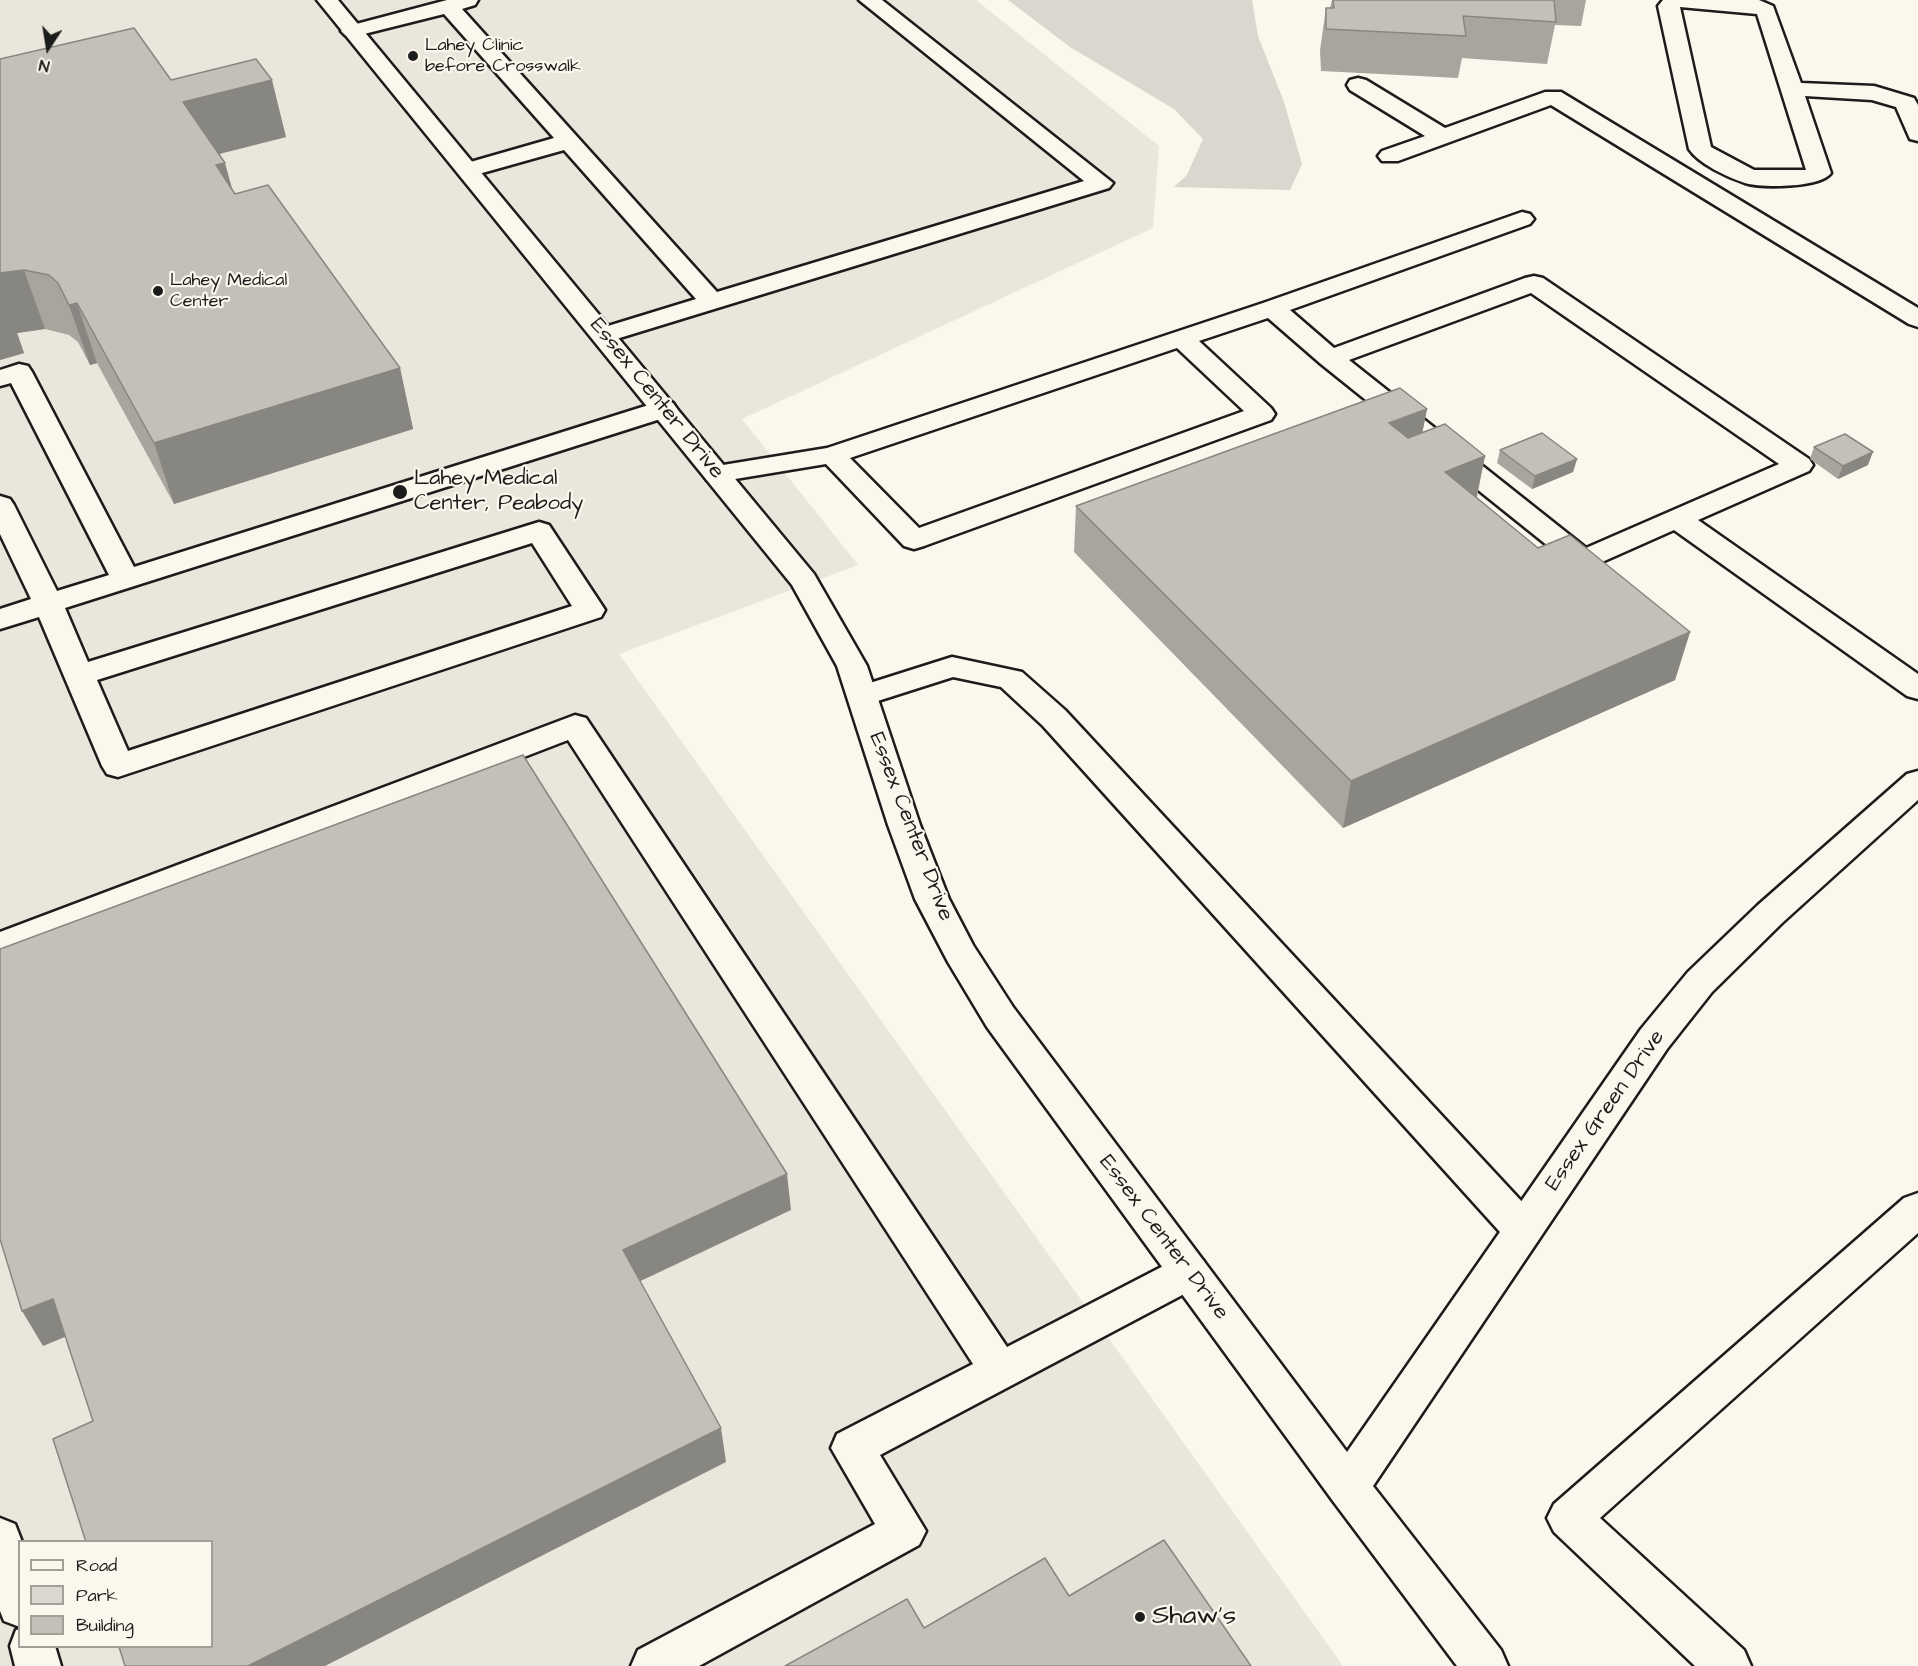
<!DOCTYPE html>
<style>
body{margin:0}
#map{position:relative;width:1918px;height:1666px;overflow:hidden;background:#fbf7ec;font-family:"Architects Daughter",sans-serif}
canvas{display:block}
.legend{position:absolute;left:18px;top:1540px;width:195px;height:108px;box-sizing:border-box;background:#fbf7ec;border:2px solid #a29f99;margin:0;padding:8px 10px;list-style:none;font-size:18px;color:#1c1c1c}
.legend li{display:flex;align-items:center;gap:12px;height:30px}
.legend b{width:30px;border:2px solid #a29f99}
.north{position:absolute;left:18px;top:18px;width:60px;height:60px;-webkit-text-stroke:4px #fbf7ec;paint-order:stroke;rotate:192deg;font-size:16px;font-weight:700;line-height:24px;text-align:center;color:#1c1c1c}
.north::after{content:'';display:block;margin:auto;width:21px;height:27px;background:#1c1c1c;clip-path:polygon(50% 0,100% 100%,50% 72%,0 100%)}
</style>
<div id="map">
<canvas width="1918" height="1666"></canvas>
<ul class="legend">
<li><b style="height:8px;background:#fbf7ec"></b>Road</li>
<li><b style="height:16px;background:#dad7ce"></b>Park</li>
<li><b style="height:16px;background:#c3c0b8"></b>Building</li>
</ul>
<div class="north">N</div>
</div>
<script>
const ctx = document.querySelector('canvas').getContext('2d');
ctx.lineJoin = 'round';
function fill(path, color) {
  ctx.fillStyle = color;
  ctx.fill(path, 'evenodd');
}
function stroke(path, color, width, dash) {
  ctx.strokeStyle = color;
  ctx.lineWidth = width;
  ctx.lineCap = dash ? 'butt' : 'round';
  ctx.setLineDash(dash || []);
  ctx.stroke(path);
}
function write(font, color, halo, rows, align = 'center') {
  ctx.font = font + ' "Architects Daughter",sans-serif';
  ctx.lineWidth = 4.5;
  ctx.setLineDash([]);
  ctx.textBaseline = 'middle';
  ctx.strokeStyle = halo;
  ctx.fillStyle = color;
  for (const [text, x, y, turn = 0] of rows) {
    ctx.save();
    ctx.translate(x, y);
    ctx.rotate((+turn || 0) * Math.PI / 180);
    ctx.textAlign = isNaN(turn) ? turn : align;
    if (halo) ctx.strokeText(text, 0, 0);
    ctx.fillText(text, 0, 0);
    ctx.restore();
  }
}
fill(new Path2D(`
 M0,0H976L1159,146L1153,228L742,419L858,565L619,654L1343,1666H0ZM20,1542H212V1646H20Z`), '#eae6dc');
fill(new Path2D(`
 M1008,0H1252L1258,36L1284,102L1302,164L1290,190L1174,187L1187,175L1203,139L1174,109L1070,47Z`), '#dad7ce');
const service = new Path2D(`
 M447,0H478L475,5L462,9L717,292L1084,181L859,0H882L1113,183L1109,188L613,340L604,343L595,340L591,335L595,330L696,299L564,150L468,177L460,175L456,170L460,165L554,138L444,14L352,37L345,35L341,31L345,27Z
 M1663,0H1759L1773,6L1801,83L1874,86L1914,98L1918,105V141L1910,139L1896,107L1872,100L1805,96L1831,173C1820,188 1762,188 1745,183C1727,177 1699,164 1689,149L1658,6ZM1680,7L1757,14L1806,170H1754L1711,147Z
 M1358,78L1366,80L1445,128L1545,92H1561L1918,308V327L1909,324L1551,105L1398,161H1382L1378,156L1382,151L1425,136L1350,90L1347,85L1350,80Z
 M1522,212L1530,214L1534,219L1530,224L1290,310L1334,348L1525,278L1534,276L1543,278L1809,459L1813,465L1809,471L1698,520L1918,674V699L1907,696L1674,530L1593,566L1583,569L1573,566L1321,364L1268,318L1199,341L1271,408L1275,414L1271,420L924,546L914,549L904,546L826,464L717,482L707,480L703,474L707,468L717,466L827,448L1263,303ZM1531,293L1779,464L1586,548L1349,360ZM1177,348L1244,411L919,528L850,458Z
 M19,364L28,366L32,372L134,567L655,403L664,401L673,403L677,409L673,415L65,608L88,662L539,522L549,525L605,610L601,617L118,777L107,774L102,766L39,617L0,629V609L31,599L0,534V496L10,499L14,505L57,591L109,575L11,383L0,386V370ZM532,543L572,606L128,751L97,680Z
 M952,657L1022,672L1065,710L1537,1218L1542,1230L1537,1242L1523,1246L1509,1242L1043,726L1001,687L953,677L862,706L851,703L847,696L851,689Z
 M575,715L586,718L1007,1347L1175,1260L1189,1255L1203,1260L1209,1272L1203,1284L880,1455L926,1531L919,1545L699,1666H631L638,1650L875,1524L831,1448L837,1434L973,1364L568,740L0,959V932Z
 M1918,1193V1233L1600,1518L1744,1650L1751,1666H1695L1554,1532L1547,1518L1554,1504L1904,1198Z`);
const minor = new Path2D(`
 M317,0H338L814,574L867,666L920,825L949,899L973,945L1013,1007L1347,1452L1641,1029L1688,972L1758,905L1907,774L1918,771V800L1782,923L1712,992L1667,1049L1373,1486L1501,1650L1508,1666H1457L1333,1501L987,1027L948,962L915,899L888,825L837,666L792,585Z
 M0,1518L15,1524L22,1542H20V1627L4,1621L0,1611Z
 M20,1629V1646H55L61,1666H15L10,1646L16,1630Z`);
stroke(service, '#1c1c1c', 5);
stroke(minor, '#1c1c1c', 5);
fill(service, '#fbf7ec');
fill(minor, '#fbf7ec');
fill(new Path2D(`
 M1332,0H1586L1581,26L1555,25L1547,64L1462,58L1458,78L1321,71L1320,50L1326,8H1330Z
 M0,59L171,80L286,137L219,154L232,189L235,194L400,368L413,429L174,504L97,363L90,365L78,342L69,335L45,329L17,333L24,353L0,360Z
 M1427,409L1422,433L1485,456L1477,497L1538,548L1690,632L1675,680L1343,828L1074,552L1076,506Z
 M1814,447L1868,465L1838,479L1810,459Z
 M1500,450L1577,459L1573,472L1532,489L1497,463Z`), '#a8a59e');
fill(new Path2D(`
 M272,80L286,137L199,159L183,102Z
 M225,163L241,221L216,165Z
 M24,270L45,329L17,333L24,353L0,360V273Z
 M77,303L97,363L90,365L69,305Z
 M400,368L413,429L174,504L154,443Z
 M1427,409L1418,455L1389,423Z
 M1873,452L1868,465L1838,479L1843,466Z
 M1485,456L1475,503L1445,472Z
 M1577,459L1573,472L1532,489L1535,476Z
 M1690,632L1675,680L1343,828L1351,781Z
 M787,1174L791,1210L630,1286L623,1250Z
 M53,1299L72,1334L43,1346L22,1311Z
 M721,1428L726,1462L325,1666H248Z`), '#888681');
const building = new Path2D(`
 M1333,0H1554L1556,22L1463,16L1466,36L1326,29V8H1334Z
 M134,28L171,80L256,59L272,80L183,102L225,163L216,165L235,194L268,185L400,368L154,443L77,303L69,305L58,283L49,275L24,270L0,273V59Z
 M1400,388L1427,409L1389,423L1408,438L1445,424L1485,456L1445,472L1538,548L1570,535L1690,632L1351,781L1076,506Z
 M1542,433L1577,459L1535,476L1500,450Z
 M1845,434L1873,452L1843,466L1814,447Z
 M523,755L787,1174L623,1250L721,1428L248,1666H125L119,1647H212V1542H86L53,1439L93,1421L53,1299L22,1311L0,1239V949Z
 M1164,1540L1251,1666H785L907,1599L924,1628L1045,1558L1069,1596Z`);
fill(building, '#c3c0b8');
stroke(building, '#888681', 1.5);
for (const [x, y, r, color] of [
 [413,56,6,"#1c1c1c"],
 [158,291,6,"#1c1c1c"],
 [400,492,8,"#1c1c1c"],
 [1140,1617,6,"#1c1c1c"]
]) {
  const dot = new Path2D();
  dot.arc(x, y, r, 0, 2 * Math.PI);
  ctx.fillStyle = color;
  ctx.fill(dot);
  stroke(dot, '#fbf7ec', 2);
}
write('18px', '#1c1c1c', '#fbf7ec', [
 ["Lahey Clinic",425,46],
 ["before Crosswalk",425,67],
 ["Lahey Medical",170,281],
 ["Center",170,302]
], 'left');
write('22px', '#1c1c1c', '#fbf7ec', [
 ["Essex Center Drive",656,399,51],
 ["Essex Center Drive",910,827,69],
 ["Essex Green Drive",1606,1111,-55],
 ["Essex Center Drive",1163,1238,53]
]);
write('22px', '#1c1c1c', '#fbf7ec', [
 ["Lahey Medical",414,479],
 ["Center, Peabody",414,504]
], 'left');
write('27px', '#1c1c1c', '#fbf7ec', [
 ["Shaw's",1152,1617]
], 'left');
</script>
